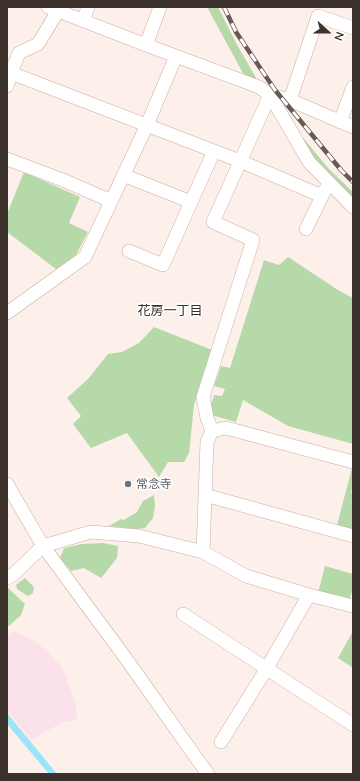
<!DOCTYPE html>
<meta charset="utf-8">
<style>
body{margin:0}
#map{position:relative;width:360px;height:781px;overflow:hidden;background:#fdf0ea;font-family:Mulish,sans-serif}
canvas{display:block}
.frame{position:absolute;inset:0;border:8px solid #3d312c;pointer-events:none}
.north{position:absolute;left:308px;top:12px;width:40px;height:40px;-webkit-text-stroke:3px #fff;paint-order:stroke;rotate:111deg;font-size:11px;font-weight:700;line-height:16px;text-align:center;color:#3d312c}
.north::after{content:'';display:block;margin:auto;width:14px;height:18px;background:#3d312c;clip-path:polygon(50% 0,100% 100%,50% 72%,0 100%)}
</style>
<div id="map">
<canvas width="360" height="781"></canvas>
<div class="frame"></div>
<div class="north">N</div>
</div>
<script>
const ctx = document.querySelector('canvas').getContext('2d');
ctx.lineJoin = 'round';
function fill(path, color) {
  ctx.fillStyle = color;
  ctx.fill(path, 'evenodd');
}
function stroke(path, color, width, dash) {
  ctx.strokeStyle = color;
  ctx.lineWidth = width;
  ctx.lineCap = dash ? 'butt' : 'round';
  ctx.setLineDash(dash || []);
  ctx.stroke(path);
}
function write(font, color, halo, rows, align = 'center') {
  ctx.font = font + ' Mulish,"Noto Sans JP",sans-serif';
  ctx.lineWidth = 3;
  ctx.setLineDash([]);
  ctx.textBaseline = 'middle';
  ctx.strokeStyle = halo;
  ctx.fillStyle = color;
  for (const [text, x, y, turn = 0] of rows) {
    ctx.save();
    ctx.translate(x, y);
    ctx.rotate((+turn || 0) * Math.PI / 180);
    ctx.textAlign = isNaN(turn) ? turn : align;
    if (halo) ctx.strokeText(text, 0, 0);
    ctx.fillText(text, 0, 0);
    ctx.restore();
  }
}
fill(new Path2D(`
 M13,631L31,639L46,650L62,667L75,701L77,720L63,722L31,740L7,710V636Z`), '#fbe1e9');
fill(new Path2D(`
 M207,7H218L236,43L259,83L245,77Z
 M289,121L329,169L353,192V201L311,157Z
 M24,172L80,197L69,223L88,232L76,255L56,269L7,232V214Z
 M288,257L338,290L353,298V444L288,426L243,400L236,422L208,414L214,395L222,396L225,389L214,386L221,366L230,368L264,260L279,265Z
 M154,327L212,350L194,405L189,453L184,462H168L159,477L127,433L91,448L73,424L81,416L67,398L88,379L108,354L122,352L139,343Z
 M352,468H353V486L351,493H353V530L337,525Z
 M154,495L155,506L153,518L145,528L136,529L109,526L121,519L124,520L137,512L143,501Z
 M103,543L118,546L117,558L101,578L84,568L71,571L60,558L64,548L82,544Z
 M325,566L353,574V588L349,601L318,593Z
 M25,578L34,587L33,593L28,596L17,589L16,585Z
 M8,588L25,604L21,615L9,626L7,625V589Z
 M353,631V668L338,658Z`), '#b6d9a9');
fill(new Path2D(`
 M7,713L57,774H49L7,724Z`), '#9ae5f9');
const minor = new Path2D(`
 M48,7L146,45L259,87L270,95L290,100L353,127
 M83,21L88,7
 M146,45L160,7
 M11,73L240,161L322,196
 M7,86L11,73L19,53L38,44L58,11
 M270,95L309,162L353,207
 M290,100L318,16L353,28
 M340,122L353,87
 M7,159L63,180L111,201
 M123,175L191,202
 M306,229L326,188
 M129,251L163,265L214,151
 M7,313L85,257L147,125L176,56
 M212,431L226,428L353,462
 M7,484L43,546L127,660L202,766L208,774
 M205,495L353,536
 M203,552L207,442L212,431L207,418L203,397L253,240L213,222L270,95
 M7,578L14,574L43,546L91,532L139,536L203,552L246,576L309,595L353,606
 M183,614L353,725
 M221,742L267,668L309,595`);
stroke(minor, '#cbaca0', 14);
stroke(minor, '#fff', 13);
const rail = new Path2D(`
 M224,7L236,32L275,90L341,170L353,182`);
stroke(rail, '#665a54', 4.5);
stroke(rail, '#fff', 3, [9]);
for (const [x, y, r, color] of [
 [128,484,4,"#6b7280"]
]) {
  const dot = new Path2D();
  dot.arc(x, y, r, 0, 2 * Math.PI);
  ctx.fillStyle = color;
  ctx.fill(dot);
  stroke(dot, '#fff', 1.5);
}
write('12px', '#5b616d', '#fff', [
 ["常念寺",136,484]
], 'left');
write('13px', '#3d312c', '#fff', [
 ["花房一丁目",170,311]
]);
</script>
